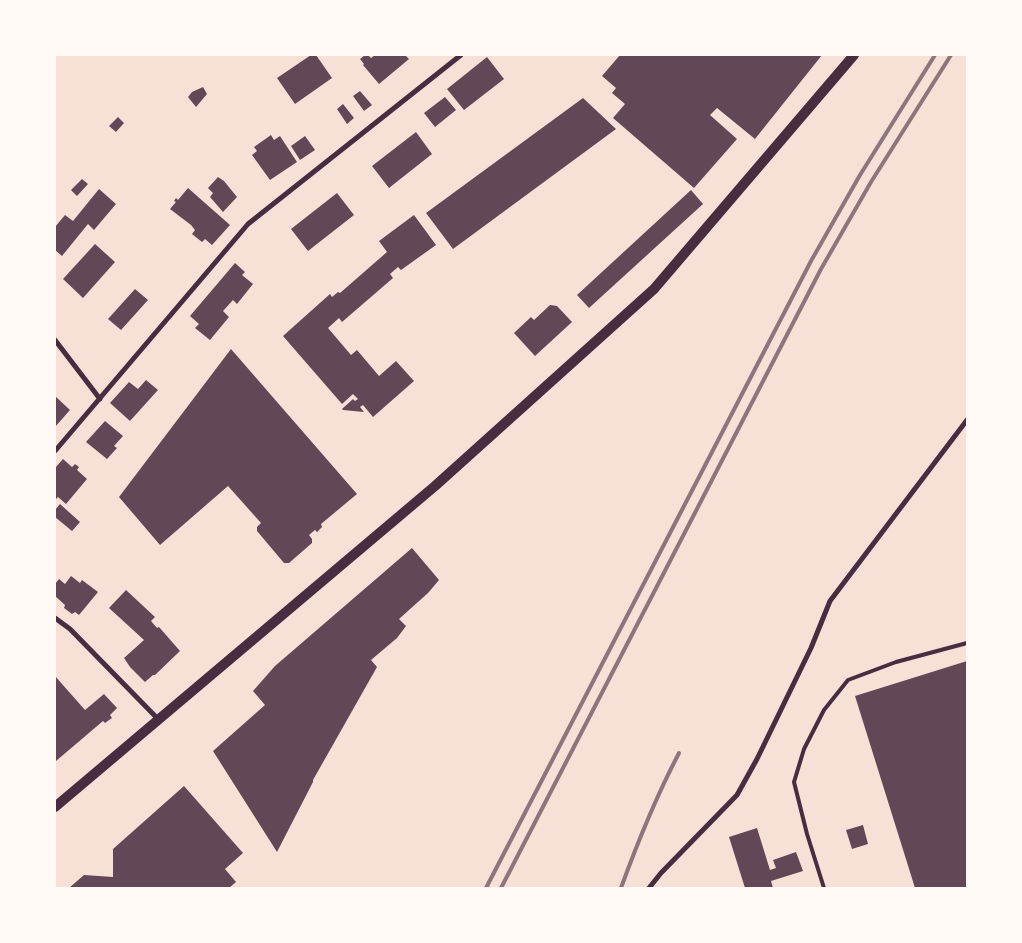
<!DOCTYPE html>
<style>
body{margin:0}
#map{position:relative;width:1022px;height:943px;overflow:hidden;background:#f7e1d7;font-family:"Titillium Web",sans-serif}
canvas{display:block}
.frame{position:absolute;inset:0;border:56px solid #fffaf5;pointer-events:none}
</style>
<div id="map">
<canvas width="1022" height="943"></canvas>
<div class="frame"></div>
</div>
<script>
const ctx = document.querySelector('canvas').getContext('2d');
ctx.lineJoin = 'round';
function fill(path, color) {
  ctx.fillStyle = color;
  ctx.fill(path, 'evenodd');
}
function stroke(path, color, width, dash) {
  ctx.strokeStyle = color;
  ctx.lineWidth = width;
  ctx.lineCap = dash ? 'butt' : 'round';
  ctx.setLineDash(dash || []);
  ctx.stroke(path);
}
fill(new Path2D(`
 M311,55H316L332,78L295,104L277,78Z
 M365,55H368L371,58L375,55H405L409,59L379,84L363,65L364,64L360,59Z
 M620,55H822L755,139L717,108L710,115L737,139L694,188L613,118L625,104L612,93L616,88L602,76Z
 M487,57L504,79L464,110L447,89Z
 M203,87L207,94L196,107L188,97L192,92Z
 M360,91L372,105L364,111L353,96Z
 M445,97L456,110L435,127L424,113Z
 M583,98L616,129L453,249L426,213Z
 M343,104L354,118L347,124L337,109Z
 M118,117L124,123L116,132L109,126Z
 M416,132L432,154L389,188L372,166Z
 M271,135L274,140L280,136L297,162L270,180L252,155L257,151L254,147Z
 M305,136L315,150L300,160L291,146Z
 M218,177L224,181L237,197L223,212L210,197L213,193L208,188Z
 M82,179L88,184L77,196L71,190Z
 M188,188L230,225L212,245L205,239L202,242L192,234L195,230L191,225L170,209L176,202L174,201L176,198L178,200Z
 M99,189L116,204L94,230L88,224L62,256L55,250V227L65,215L73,221Z
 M691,190L703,204L589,308L577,295Z
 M337,193L354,215L308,251L291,229Z
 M414,215L436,245L401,270L398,267L390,274L393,278L342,322L339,318L328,328L351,355L357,350L379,376L396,361L414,381L373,417L363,405L360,407L364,412L343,410L342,409L353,399L355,401L358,399L353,394L342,404L283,336L330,294L332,297L338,292L340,293L387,252L379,241Z
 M95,244L115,262L83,298L63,279Z
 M235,263L245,272L242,275L253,284L237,304L233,300L223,311L229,317L210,340L195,328L199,324L190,316Z
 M135,289L148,300L121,330L108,319Z
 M550,305L557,306L572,322L535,356L514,333L531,317L534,320Z
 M231,349L357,494L321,524L322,527L317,532L315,530L309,535L312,539V543L289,563H284L257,531V527L261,523L228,486L160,545L119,497Z
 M146,380L158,390L130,421L110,403L129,382L138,389Z
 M55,396L70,410L55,427Z
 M105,421L123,436L114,446L117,448L107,459L86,442Z
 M63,459L72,467L75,464L79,467L77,470L87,479L66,504L58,497L55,500V468Z
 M60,504L80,522L72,531L55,517V510Z
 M412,548L439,580L428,593L399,619L406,626L397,638L371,660L377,667L313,780V782L277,852L213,751L265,705L253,691L275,666Z
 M71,576L80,583L82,580L98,592L79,615L75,612L72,614L64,608L65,605L55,596V584L59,579L65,584Z
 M126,590L155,617L151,621L157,628L159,627L180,651L155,675H153L145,682L130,667L124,658L144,640L109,608Z
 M967,661V888H915L855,696Z
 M55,676L85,710L104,694L117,708L110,715L112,718L105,723L103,721L56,761L55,760Z
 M184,786L243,853L225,869L236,882L229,888H69L84,875L113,877V849Z
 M863,825L868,844L852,849L846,830Z
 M757,828L770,870L776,868L773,860L796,852L803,871L771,881L773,888H745L729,837Z`), '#644757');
stroke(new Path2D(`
 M824,888L807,834L794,782L804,749L824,710L848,680L896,662L967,643`), '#4a2c40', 4);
stroke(new Path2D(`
 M55,340L100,399
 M55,451L248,224L461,55
 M55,618L70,629L158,719
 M649,888L661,873L737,795L757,759L811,648L830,601L967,420`), '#4a2c40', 5);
stroke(new Path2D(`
 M55,807L435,486L654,289L854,55`), '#4a2c40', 10);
stroke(new Path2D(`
 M486,888L811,261L860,175L935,55
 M501,888L821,269L871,182L951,55
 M621,888C638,841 656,797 679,753`), '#8f747c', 4);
</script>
